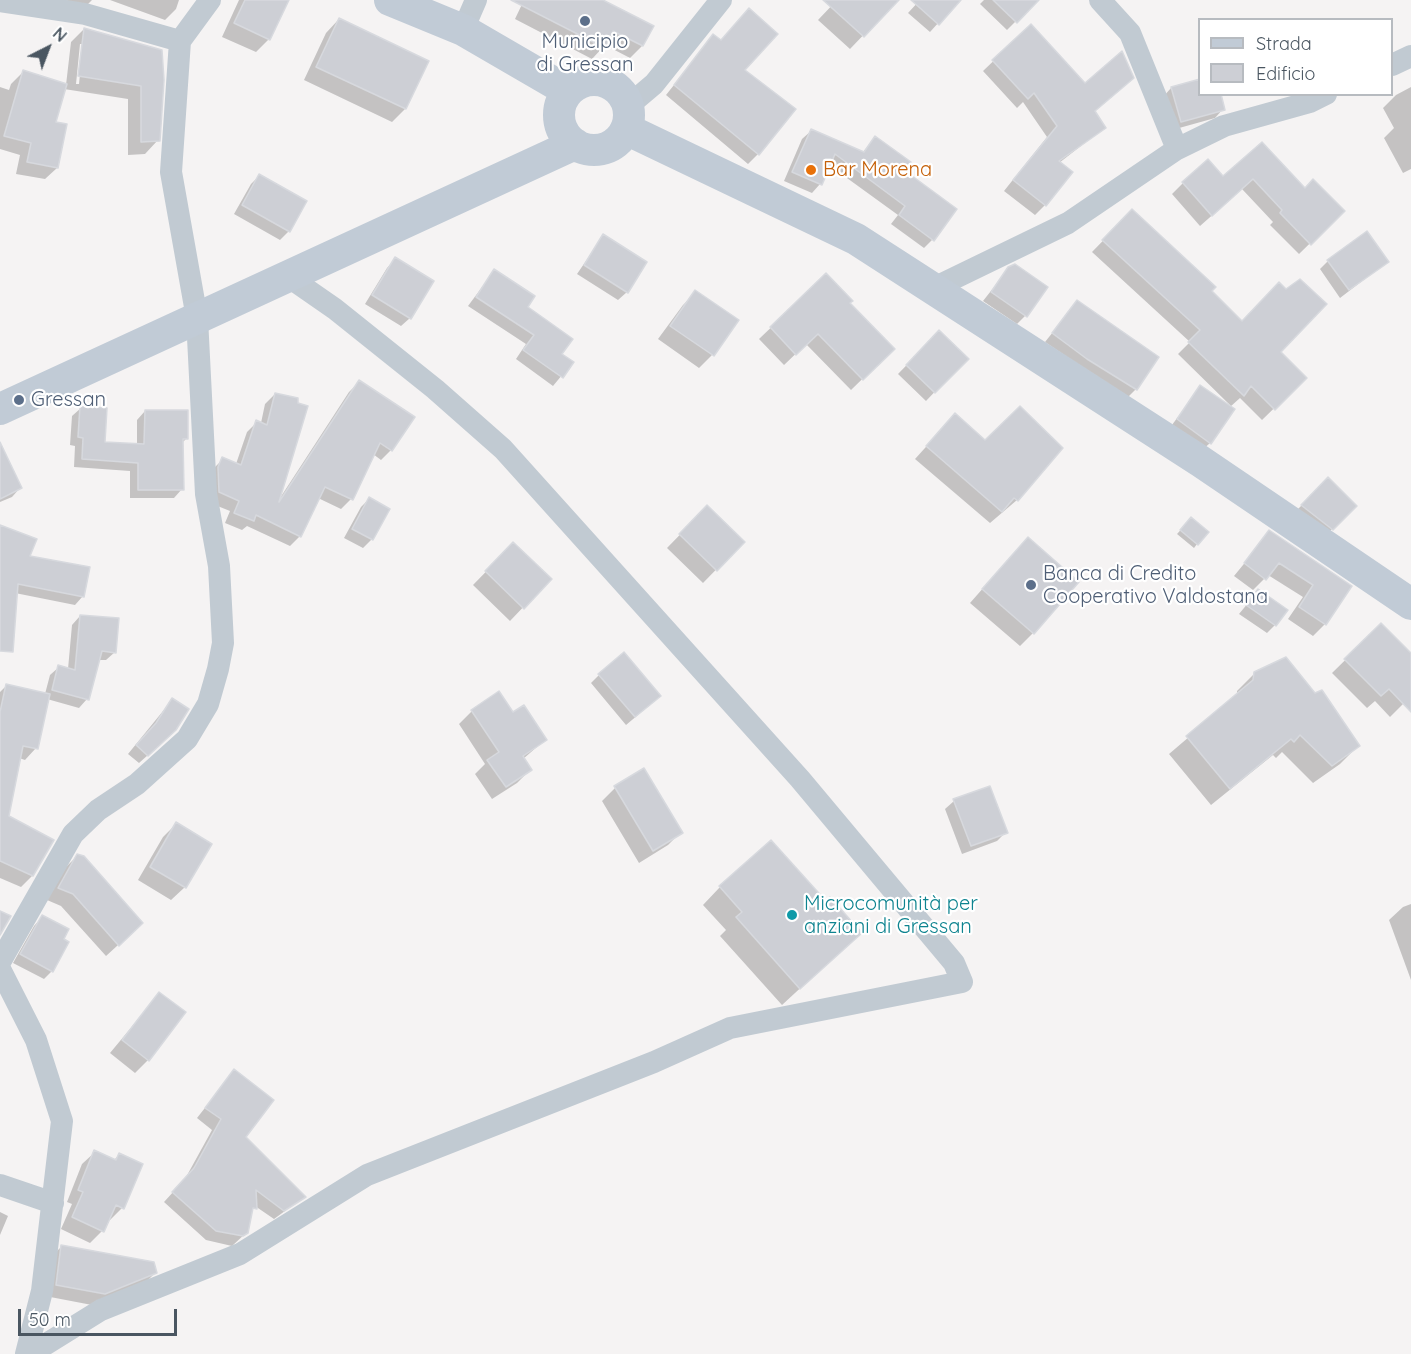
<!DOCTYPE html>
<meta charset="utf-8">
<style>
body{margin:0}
#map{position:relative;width:1411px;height:1354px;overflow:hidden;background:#f5f3f3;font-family:Quicksand,sans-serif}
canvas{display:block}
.legend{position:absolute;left:1198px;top:18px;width:195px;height:78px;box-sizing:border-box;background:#fff;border:2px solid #b7bbc0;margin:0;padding:8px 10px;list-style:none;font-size:18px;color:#4a5661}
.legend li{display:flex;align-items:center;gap:12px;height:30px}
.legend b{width:30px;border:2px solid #b7bbc0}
.north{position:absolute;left:18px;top:18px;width:60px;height:60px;-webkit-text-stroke:4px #fff;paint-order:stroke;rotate:42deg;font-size:16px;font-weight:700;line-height:24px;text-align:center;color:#4a5661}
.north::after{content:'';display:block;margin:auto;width:21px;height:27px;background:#4a5661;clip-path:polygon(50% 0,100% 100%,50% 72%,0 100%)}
.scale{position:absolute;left:18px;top:1309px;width:159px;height:27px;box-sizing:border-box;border:3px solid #4a5661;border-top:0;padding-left:8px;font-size:18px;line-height:21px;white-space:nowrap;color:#4a5661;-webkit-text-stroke:4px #fff;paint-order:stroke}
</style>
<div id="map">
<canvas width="1411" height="1354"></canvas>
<ul class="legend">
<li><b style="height:8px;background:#c1cbd6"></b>Strada</li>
<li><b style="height:16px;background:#cdcfd5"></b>Edificio</li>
</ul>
<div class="north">N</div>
<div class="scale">50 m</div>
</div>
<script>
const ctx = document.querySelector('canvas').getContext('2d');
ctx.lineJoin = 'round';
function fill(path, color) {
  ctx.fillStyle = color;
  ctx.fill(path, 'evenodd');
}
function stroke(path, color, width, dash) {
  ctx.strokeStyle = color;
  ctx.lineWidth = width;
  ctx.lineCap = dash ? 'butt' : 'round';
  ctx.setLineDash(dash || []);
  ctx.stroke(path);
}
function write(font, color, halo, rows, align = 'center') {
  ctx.font = font + ' Quicksand,sans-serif';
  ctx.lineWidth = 4.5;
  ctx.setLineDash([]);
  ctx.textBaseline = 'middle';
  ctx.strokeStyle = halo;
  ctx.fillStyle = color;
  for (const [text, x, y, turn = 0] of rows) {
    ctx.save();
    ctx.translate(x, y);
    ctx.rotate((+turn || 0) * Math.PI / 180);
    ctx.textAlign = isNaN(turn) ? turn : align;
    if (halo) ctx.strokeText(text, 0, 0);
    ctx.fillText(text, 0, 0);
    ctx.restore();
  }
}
fill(new Path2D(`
 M65,0H92L85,7Z
 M110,0H179L176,9L165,20Z
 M239,0H287L269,39L256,52L222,37Z
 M524,0H600L652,26L642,46L630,58L605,45L592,59L515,19Z
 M837,0H897L850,49L818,20Z
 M920,0H959L930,32L908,13Z
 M984,0H1037L1007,30L980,4Z
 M339,19L427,61L405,109L392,122L304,80L326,33Z
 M1030,26L1085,85L1122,88L1094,112L1104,128L1059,163L1045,205L1035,215L1004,191L1047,137L1023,102L1017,108L983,71Z
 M84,29L160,51L158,140L145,154L128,155V99L64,89L54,123L57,168L45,179L16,174L20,155L0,149V87L9,90L11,84L23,72L66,85L71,42ZM80,44H83L79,84H76Z
 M713,36L743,70L758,154L748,164L666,95Z
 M1411,87V169L1403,173L1384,138L1394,128L1383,108L1396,95Z
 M1171,88L1200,94L1223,109L1215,118L1172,130L1163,97Z
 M811,131L862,153L875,138L902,171L932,240L924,248L891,224L898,215L829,165L820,184L812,193L784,181L802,139Z
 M1261,144L1305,190L1343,211L1299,254L1270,225L1273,222L1242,189L1200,226L1172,194L1183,183L1223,178Z
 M259,176L305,202L288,232L280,240L234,214L251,184Z
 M1132,211L1242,323L1285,291L1279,352L1305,378L1262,420L1240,398L1230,407L1210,443L1201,451L1169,429L1200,387L1231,406L1178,354L1190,342L1092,252Z
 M603,236L627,292L618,300L577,274Z
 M395,259L410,318L401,326L365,304L387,268Z
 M1328,261L1387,262L1340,298L1320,269Z
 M1009,268L1025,316L1017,324L983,301Z
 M494,271L526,308L560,354L572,363L553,386L516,359L526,344L468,306Z
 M826,275L848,303L893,349L851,390L806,344L784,365L759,339Z
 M696,292L712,355L699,368L658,339L683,305Z
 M1077,302L1136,389L1127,398L1045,342Z
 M939,332L966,359L926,401L898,374Z
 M359,382L391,450L381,460L373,454L351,499L341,509L318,498L300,536L290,546L247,526L242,530L225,523L230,511L210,503L213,469L223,459L236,464L247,432L257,422L261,423L265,404L275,394L280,498L349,392Z
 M81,408L104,443L137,445V420L145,411L186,439L182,443V489L174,498H130V471L74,467L75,446L70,445L72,416Z
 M944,427L1017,500L990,523L915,459Z
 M0,455L20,488L12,497L0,502Z
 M1328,479L1355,506L1324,537L1293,514Z
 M369,499L388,509L372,539L363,548L344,538L361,507Z
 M707,507L743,542L703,583L667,548Z
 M1187,523L1197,544L1194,548L1177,534Z
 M0,527L28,557L83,596L75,605L15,593L0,587Z
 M1270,532L1350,586L1325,624L1313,636L1288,619L1303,597L1268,575L1253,590L1234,576Z
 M513,544L550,579L510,621L473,585Z
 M1015,552L1033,633L1020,646L970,603Z
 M1258,591L1275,625L1267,633L1239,614Z
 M80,616L115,652L106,660H98L87,699L79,708L47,699L36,748L25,760L19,758L7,816L32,876L21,887L0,878V692L6,686L45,694L50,675L59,667L68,669L72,625Z
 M1381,625L1411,655V696L1390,717L1375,701L1367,708L1332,673Z
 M1255,673L1358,746L1340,764L1313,783L1282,752L1276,758L1273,755L1211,805L1169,754L1237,696V691Z
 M599,675L651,704L626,725L591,683Z
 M172,700L166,739L139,763L128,754Z
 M472,711L513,714L545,740L523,759L530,770L517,783L492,799L475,774L485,764L459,724Z
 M615,788L681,832L668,845L639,863L602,801Z
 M954,801L1006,832L997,841L962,854L945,809Z
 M176,824L210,844L185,887L171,900L138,880L163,837Z
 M78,855L129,935L106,956L61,906L47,900L66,867Z
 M720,887L825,903L860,933L782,1005L720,936L726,930L703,905Z
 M1411,904V980L1389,920L1403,907Z
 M42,917L52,971L44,979L13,963L34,926Z
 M159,994L148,1060L135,1073L110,1053Z
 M234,1071L244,1138L304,1197L274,1219L255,1206L250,1214L246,1233L232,1246L206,1240L164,1202L185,1179L212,1130L197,1118Z
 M95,1152L114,1160L119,1155L122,1208L110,1220L108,1219L102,1231L90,1243L61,1229L72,1204L67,1202L82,1164Z
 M0,1212L8,1216L0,1235Z
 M62,1246L156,1272L144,1284L92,1305L45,1296L50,1258Z`), '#0003');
const building = new Path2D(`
 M245,0H289L270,40L234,23Z
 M511,0H603L654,26L643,46L613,31L605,48Z
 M823,0H899L864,37Z
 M911,0H961L939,25Z
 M993,0H1039L1017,23Z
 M749,8L778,34L745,70L796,109L759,155L674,85L713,34L721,40Z
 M339,18L429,61L406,109L316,67Z
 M1031,24L1085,83L1122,51L1134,78L1095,111L1106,128L1059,161L1073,172L1046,206L1013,180L1057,126L1034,93L1028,99L992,60Z
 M84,28L162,50L164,80L160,141L141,142V86L78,76Z
 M23,70L67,84L56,122L67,124L58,168L27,162L31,143L4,136Z
 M1200,79V94H1221L1225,110L1181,122L1171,87Z
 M811,129L864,152L875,136L911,162L904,170L957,209L934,241L899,215L905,206L835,154L822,185L792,172Z
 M1262,142L1305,188L1313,179L1345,211L1311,245L1280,213L1282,210L1253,179L1212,216L1182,182L1208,159L1223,176Z
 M259,174L307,201L290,232L242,205Z
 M1132,209L1216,287L1212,291L1242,321L1279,282L1286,289L1300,279L1327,304L1281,352L1307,378L1275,410L1251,386L1244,396L1188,342L1200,330L1102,240Z
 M1367,231L1389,262L1349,290L1327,260Z
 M603,234L647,262L628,293L584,265Z
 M395,257L434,281L411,319L372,295Z
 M1015,264L1048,287L1027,317L991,292L1008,267Z
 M494,269L535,296L528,307L573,339L562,354L574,362L563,378L523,350L534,335L476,297Z
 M826,273L853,301L850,303L895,349L863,380L818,334L796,355L770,327Z
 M695,290L739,320L714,356L670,326Z
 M1077,300L1159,357L1137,390L1087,359L1052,333Z
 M939,330L969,359L935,393L906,365Z
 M359,380L415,417L392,451L380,443L353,500L325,487L301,537L256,515L254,521L234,513L239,501L219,492L218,467L222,457L241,465L256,420L267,425L275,393L298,398V403L308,406L279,502Z
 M1200,385L1235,409L1211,444L1177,419Z
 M80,406L107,408L105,442L144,444L145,410H188V439H183L184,490H138V463L82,459L83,438L78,437Z
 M1020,406L1063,448L1018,501L1014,498L1002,512L926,446L955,413L985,440Z
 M0,442L22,488L0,499Z
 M1328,477L1357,506L1333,530L1301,505Z
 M369,497L390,509L373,540L352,529Z
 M707,505L745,542L717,571L679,534Z
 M1191,517L1209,532L1198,545L1180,530Z
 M0,525L37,539L30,556L90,567L84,597L18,584L13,652L0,651Z
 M1269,530L1352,586L1326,625L1299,607L1313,585L1279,563L1266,580L1244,563Z
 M1028,537L1079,582L1034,634L982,589Z
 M513,542L552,579L524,609L485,571Z
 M1258,589L1288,610L1276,626L1246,605Z
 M80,615L119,618L116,653L102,651L89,700L52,690L58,665L75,670Z
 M1381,623L1411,653V712L1389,689L1381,696L1344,659Z
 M624,652L661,696L635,717L598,674Z
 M1286,657L1315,693L1322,690L1360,746L1332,766L1300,735L1294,742L1291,739L1230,789L1186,736L1253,680L1254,672Z
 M6,684L50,694L38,749L23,746L9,816L54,840L33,876L0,861V712Z
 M499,691L513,712L524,705L547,740L523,756L532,770L506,787L487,760L499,752L471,710Z
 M172,698L189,709L176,730L148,756L136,745L156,723Z
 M644,768L683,833L653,851L614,786Z
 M990,786L1008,833L971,846L953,799Z
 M176,822L212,844L186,888L150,867Z
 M771,840L826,901L830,897L862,933L800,989L736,917L742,912L719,886Z
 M77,854L84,856L143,923L119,946L73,894L58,888Z
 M0,911L11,916L0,935Z
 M42,915L69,929L64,939L69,942L53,972L20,954Z
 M159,992L186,1012L149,1061L122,1040Z
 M234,1069L274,1100L246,1137L306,1197L284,1211L256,1190L257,1209L253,1208L248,1233L243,1236L216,1231L172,1192L194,1168L221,1119L205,1108Z
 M94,1150L116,1160L119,1153L143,1164L124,1209L116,1205L104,1232L72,1217L83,1192L78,1190Z
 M61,1245L154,1262L157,1273L105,1294L56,1285Z`);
fill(building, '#cdcfd5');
stroke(building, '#d7d9de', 1.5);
stroke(new Path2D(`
 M1100,0L1130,33L1177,149
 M0,1L85,14L180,41
 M463,30L476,0
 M1392,65L1411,56
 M628,106L654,84L721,0
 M934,288L1068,223L1177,149L1224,126L1310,102L1326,94
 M0,962L73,834L98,810L137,784L187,739L208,704L218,669L223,643L219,566L206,494L197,318L171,172L180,41L210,0
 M0,969L36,1040L62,1121L42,1291L26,1354
 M0,1185L53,1203
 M30,1354L101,1310L240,1254L367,1175L654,1062L730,1028L962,982L954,963L800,779L503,449L435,389L335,309L286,275`), '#c1cad2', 22);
stroke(new Path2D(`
 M390,0L463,30L568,91
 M559 115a35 35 0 1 1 70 0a35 35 0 1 1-70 0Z
 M626,129L856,239L1200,461L1411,604
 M0,409L575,144`), '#c1cbd6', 32);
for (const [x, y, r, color] of [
 [585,21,6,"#5c6f8a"],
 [811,170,6,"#e8710a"],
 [19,400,6,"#5c6f8a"],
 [1031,585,6,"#5c6f8a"],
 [792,915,6,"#0f9aa8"]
]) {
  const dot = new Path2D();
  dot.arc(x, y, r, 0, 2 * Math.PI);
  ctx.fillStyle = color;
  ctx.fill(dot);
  stroke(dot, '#fff', 2);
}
write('20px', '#4e5e75', '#fff', [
 ["Municipio",585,42,"center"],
 ["di Gressan",585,65,"center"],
 ["Gressan",31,400],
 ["Banca di Credito",1043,574],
 ["Cooperativo Valdostana",1043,597]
], 'left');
write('20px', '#c56008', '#fff', [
 ["Bar Morena",823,170]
], 'left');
write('20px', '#0d838f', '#fff', [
 ["Microcomunità per",804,904],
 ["anziani di Gressan",804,927]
], 'left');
</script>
